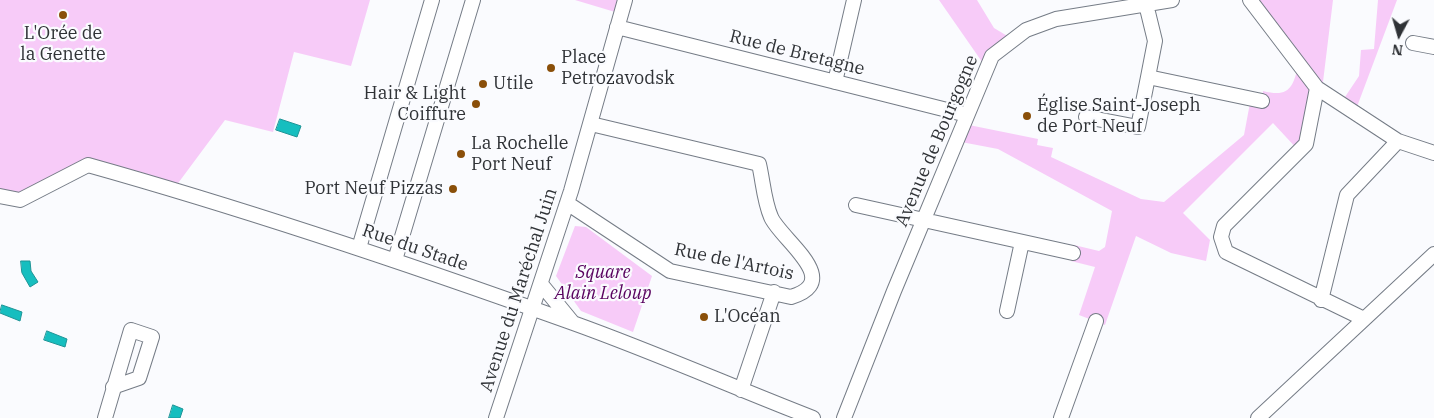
<!DOCTYPE html>
<meta charset="utf-8">
<style>
body{margin:0}
#map{position:relative;width:1434px;height:418px;overflow:hidden;background:#fafbfe;font-family:"IBM Plex Serif",serif}
canvas{display:block}
.north{position:absolute;left:1374px;top:10px;width:50px;height:50px;-webkit-text-stroke:4px #fafbfe;paint-order:stroke;rotate:186deg;font-size:14px;font-weight:700;line-height:20px;text-align:center;color:#2f3236}
.north::after{content:'';display:block;margin:auto;width:18px;height:22px;background:#2f3236;clip-path:polygon(50% 0,100% 100%,50% 72%,0 100%)}
</style>
<div id="map">
<canvas width="1434" height="418"></canvas>
<div class="north">N</div>
</div>
<script>
const ctx = document.querySelector('canvas').getContext('2d');
ctx.lineJoin = 'round';
function fill(path, color) {
  ctx.fillStyle = color;
  ctx.fill(path, 'evenodd');
}
function stroke(path, color, width, dash) {
  ctx.strokeStyle = color;
  ctx.lineWidth = width;
  ctx.lineCap = dash ? 'butt' : 'round';
  ctx.setLineDash(dash || []);
  ctx.stroke(path);
}
function write(font, color, halo, rows, align = 'center') {
  ctx.font = font + ' "IBM Plex Serif",serif';
  ctx.lineWidth = 4.5;
  ctx.setLineDash([]);
  ctx.textBaseline = 'middle';
  ctx.strokeStyle = halo;
  ctx.fillStyle = color;
  for (const [text, x, y, turn = 0] of rows) {
    ctx.save();
    ctx.translate(x, y);
    ctx.rotate((+turn || 0) * Math.PI / 180);
    ctx.textAlign = isNaN(turn) ? turn : align;
    if (halo) ctx.strokeText(text, 0, 0);
    ctx.fillText(text, 0, 0);
    ctx.restore();
  }
}
fill(new Path2D(`
 M0,0H370L351,66L294,52L273,132L225,120L173,190L88,165L20,200L0,196Z
 M575,0H617L615,12Z
 M939,0H977L994,28L1014,40L987,69Z
 M1250,0H1333L1322,90L1299,151L1273,123L1183,213L1210,240L1206,261L1171,253L1136,236L1105,325L1079,315L1095,267L1071,261L1074,245L1099,251L1105,247L1112,211L998,149L956,141L964,124L1038,139L1037,145L1053,148L1051,157L1141,199L1164,202L1244,135L1250,103L1261,105L1263,91C1290,98 1293,87 1299,63Z
 M1378,0H1397L1355,112L1341,103L1359,76L1361,50L1374,49Z
 M575,226L586,227L652,276L633,332L581,311L556,276Z`), '#f7cbf8');
const water = new Path2D(`
 M280,119L301,126L297,137L276,130Z
 M21,261H30L31,271L38,282L30,287L22,273Z
 M2,305L22,312L20,321L0,313Z
 M47,331L67,339L65,347L44,340Z
 M173,405L183,409L180,418H169Z`);
fill(water, '#16bebf');
stroke(water, '#1e9496', 1);
const minor = new Path2D(`
 M1145,0L1155,41L1148,77L1262,101
 M1250,0L1317,88L1398,141L1434,153
 M617,27L967,115
 M1413,43L1434,47
 M835,82L854,0
 M1317,88L1306,144L1224,226L1221,237L1226,252L1364,319
 M1086,117L1138,127L1148,77
 M0,196L20,200L88,165C252,211 412,265 573,323C654,352 733,387 813,418
 M567,203L670,271L791,297C845,281 780,239 771,217C764,201 763,181 759,164L591,124
 M856,205L1073,253
 M359,248L432,0
 M395,260L473,0
 M541,284L573,323
 M1321,300L1347,195L1398,141
 M1007,311L1022,242
 M741,390L774,292
 M105,418L131,330L152,337L139,378L113,387
 M496,418L571,191L625,0
 M844,418L894,291L992,56L1026,30L1056,19L1172,0
 M1061,418L1096,321
 M1258,418L1434,254`);
stroke(minor, '#757c86', 16);
stroke(minor, '#fff', 14);
for (const [x, y, r, color] of [
 [63,15,5,"#8a4f09"],
 [551,68,5,"#8a4f09"],
 [483,84,5,"#8a4f09"],
 [476,104,5,"#8a4f09"],
 [1027,116,5,"#8a4f09"],
 [461,154,5,"#8a4f09"],
 [453,189,5,"#8a4f09"],
 [704,317,5,"#8a4f09"]
]) {
  const dot = new Path2D();
  dot.arc(x, y, r, 0, 2 * Math.PI);
  ctx.fillStyle = color;
  ctx.fill(dot);
  stroke(dot, '#fafbfe', 2);
}
write('18px', '#2f3236', '#fafbfe', [
 ["L'Orée de",63,34,"center"],
 ["la Genette",63,55,"center"],
 ["Place",561,58],
 ["Petrozavodsk",561,79],
 ["Utile",493,84],
 ["Hair & Light",466,94,"right"],
 ["Coiffure",466,115,"right"],
 ["Église Saint-Joseph",1037,106],
 ["de Port Neuf",1037,127],
 ["La Rochelle",471,144],
 ["Port Neuf",471,165],
 ["Port Neuf Pizzas",443,189,"right"],
 ["L'Océan",714,317]
], 'left');
write('18px', '#2f3236', '#fafbfe', [
 ["Rue de Bretagne",797,53,14],
 ["Avenue de Bourgogne",937,141,-67],
 ["Rue du Stade",415,248,19],
 ["Rue de l'Artois",734,262,12],
 ["Avenue du Maréchal Juin",519,290,-72]
]);
write('italic 18px', '#59035f', '#fafbfe', [
 ["Square",603,273],
 ["Alain Leloup",603,294]
]);
</script>
